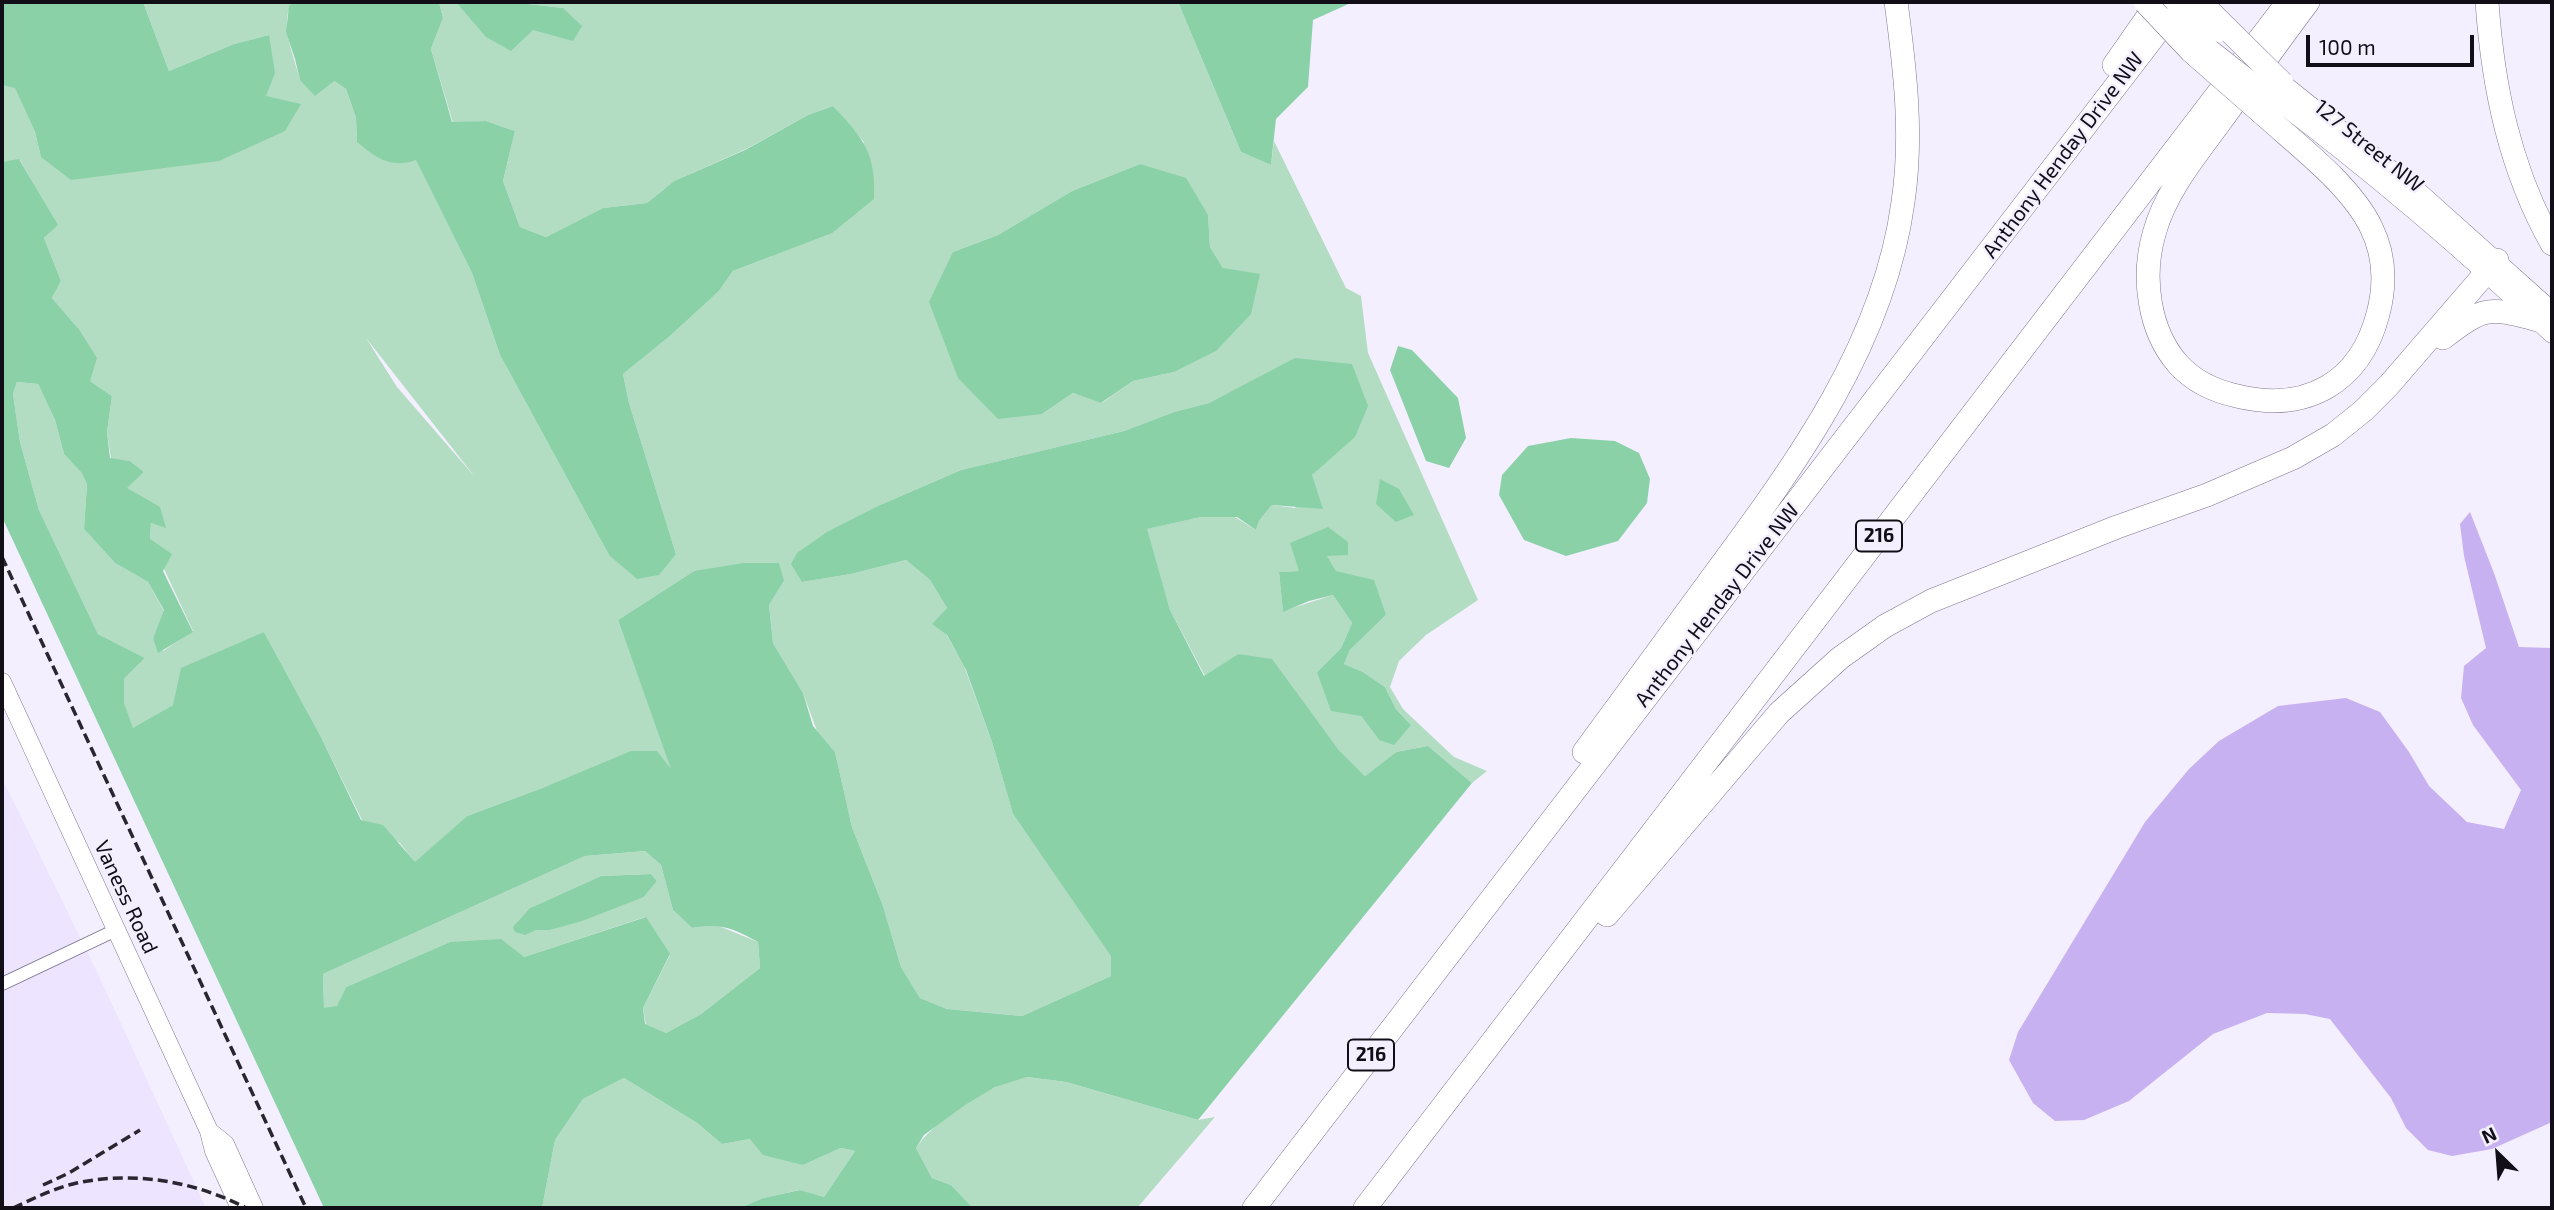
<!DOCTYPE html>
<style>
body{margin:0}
#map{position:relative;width:2554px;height:1210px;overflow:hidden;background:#f4efff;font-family:"Exo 2",sans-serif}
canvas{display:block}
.frame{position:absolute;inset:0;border:4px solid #110e17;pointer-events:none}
.north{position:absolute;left:2463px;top:1119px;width:70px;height:70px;-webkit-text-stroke:5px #f4efff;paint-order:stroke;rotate:335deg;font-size:19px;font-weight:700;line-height:28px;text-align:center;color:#110e17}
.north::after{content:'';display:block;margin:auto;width:24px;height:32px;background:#110e17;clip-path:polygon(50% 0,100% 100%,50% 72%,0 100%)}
.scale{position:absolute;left:2306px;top:35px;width:168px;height:32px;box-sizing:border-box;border:4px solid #110e17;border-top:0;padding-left:9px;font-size:21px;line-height:24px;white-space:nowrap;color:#110e17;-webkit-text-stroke:5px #f4efff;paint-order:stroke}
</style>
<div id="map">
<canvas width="2554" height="1210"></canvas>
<div class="frame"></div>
<div class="north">N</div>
<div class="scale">100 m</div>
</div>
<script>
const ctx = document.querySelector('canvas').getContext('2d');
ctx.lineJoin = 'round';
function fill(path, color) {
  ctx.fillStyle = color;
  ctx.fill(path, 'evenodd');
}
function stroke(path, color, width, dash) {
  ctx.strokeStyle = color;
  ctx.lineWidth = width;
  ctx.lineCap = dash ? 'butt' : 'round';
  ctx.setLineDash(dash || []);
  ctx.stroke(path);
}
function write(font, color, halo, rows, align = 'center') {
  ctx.font = font + ' "Exo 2",sans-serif';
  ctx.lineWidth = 5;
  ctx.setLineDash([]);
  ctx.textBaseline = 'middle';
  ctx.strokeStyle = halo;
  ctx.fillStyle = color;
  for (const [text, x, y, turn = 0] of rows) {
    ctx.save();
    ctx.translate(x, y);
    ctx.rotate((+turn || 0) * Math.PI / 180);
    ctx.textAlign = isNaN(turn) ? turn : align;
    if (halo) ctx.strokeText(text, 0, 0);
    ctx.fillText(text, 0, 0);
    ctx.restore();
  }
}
fill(new Path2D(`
 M2,778L99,976L206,1208H2Z`), '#ede4ff');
fill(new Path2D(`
 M143,2H294C277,19 295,59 300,80L334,81L346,89L356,118L357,142L416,159L472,273L500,355L609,555L676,554L629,403L623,374L670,336L719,291L733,271L772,256L864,142L833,106L808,115L746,149L674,181L647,203L603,208L546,237L520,227L503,181L515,131L486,121L453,123L431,49L443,18L439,2H456L467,13L533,30L563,8L511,2H1178L1241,152L1271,165L1274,141L1346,288L1361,296L1368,353L1478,600L1426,635L1399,661L1390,687L1403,709L1454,757L1487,771L1472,783L1428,746L1396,752L1365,776L1338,749L1308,710L1238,654L1205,676L1170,610L1146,529L1201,517H1235L1256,530L1259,521L1272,505L1295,508L1312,475L1325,461L1268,373L1209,403L1174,412L1124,431L961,470L880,505L802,582L851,574L906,560L930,580L947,608L933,624L946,634L964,666L992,742L1013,814L1112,956L1111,976L1022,1016L947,1009L920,998L901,967L883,906L852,827L835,752L817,731L803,693L773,643L769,605L784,581L694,571L618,620L673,772L545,787L467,816L415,863L400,843L362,820L321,737L264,632L173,705L133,729L124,702V679L145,658L98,634L39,510L20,442L13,394L17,382L38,384L55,420L64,454L83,473L87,484L84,529L115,563L148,582L164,611L153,638L163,651L193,631L150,539L151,523L165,527L126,488L144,472L130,461L111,459L107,432L112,396L90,381L78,328L52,298L61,281L44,238L57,225L20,160L2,162V85L15,87L35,132L41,157L265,96L269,35L234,44L169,71ZM1140,164L1208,215L1210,247L1223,268L1174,372L1133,381L1102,403L1073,393L1042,414L953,252L998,235L1072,191ZM366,338L475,477L397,387ZM1348,542L1326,555L1336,571L1386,615L1350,650L1344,664L1363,672L1385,687L1396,709L1411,725L1379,740L1361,716L1317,672L1341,648L1352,623L1333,595L1283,611L1279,572L1299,571Z
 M645,851L661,865L673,910L692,928L714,924L758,942L760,968L701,1014L666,1033L646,1025L643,1008L670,955L645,917L524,957L450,942L346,987L337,1007L324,1009L323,974L585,856ZM651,874L657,881L644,897L550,930H536L530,908L601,876Z
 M1027,1077L1066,1082L1198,1120L1215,1117L1137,1208H973L951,1185L932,1178L916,1148C931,1125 970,1099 995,1087C1005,1082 1016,1080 1027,1077Z
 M624,1078L697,1123L722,1144L750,1139L803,1165L841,1148L855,1151L824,1197L799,1190L763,1198L740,1208H542L555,1140L583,1099Z`), '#b2ddc2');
fill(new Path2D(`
 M2,2H143L169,71L234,44L269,35L275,73L266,96L301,104L285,131L219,161L71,180L41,157L35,132L15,88L2,85Z
 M294,2H439L443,18L431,49L452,122L486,121L515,131L503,181L520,227L546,237L603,208L647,203L674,181L745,150L808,115L833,106C864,139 876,153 874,199L832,233L733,271L719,291L670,336L623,374L629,403L676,554L659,575L637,579L609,555L500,355L472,273L416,160C391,169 376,158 357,142L356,118L346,89L334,81L315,96L300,80L295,59L286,32L289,6Z
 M456,2H511L563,8L582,26L573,41L533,30L511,51L486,37Z
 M1178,2H1353L1313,20L1308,87L1276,119L1271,165L1241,152Z
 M19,159L58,225L44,238L61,281L52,298L78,328L97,358L90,381L112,396L107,432L110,458L130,461L144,472L127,488L160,507L166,528L151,523L150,539L172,554L163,571L193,632L158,653L153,638L164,610L148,582L115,563L84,529L87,484L82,473L64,454L55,420L38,384L17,382L13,394L20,442L39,510L98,634L145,658L124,679V702L133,728L173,705L181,668L264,632L321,737L361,820L383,825L415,862L467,816L545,787L631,751H657L671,769L618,620L694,571L744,563H779L784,581L769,605L773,643L803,693L813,726L835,752L852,827L883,906L901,967L920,998L947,1009L1022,1016L1111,976V956L1013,814L992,742L966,670L947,635L932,624L947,608L930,580L906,560L851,574L802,582L791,564L797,553L827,532L880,505L961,470L1124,431L1174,412L1209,403L1295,358L1352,364L1368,406L1355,437L1312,475L1323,509L1272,505L1259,521L1256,530L1237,517H1201L1147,529L1170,610L1204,676L1238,654L1272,659L1338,749L1365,776L1396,752L1428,746L1472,783L1198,1120L1066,1082L1027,1077L995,1087L965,1105L924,1135L916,1148L932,1178L951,1185L973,1208H740L763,1198L800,1190L824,1197L855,1151L841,1148L803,1165L763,1155L750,1139L722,1144L697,1123L624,1078L583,1099L555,1140L542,1208H324L2,517V162ZM645,851L661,865L673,910L692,928C721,923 732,928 758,942L760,968L701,1014L666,1033L645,1024L643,1008L670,954L646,917L524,957L501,939L450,942L346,987L337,1006L324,1008L323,974L585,856Z
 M1140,164L1186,178L1208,215L1210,247L1223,268L1260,274L1251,314L1216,351L1174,372L1133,381L1101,403L1073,393L1042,414L998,419L958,378L929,302L953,252L998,235L1072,191Z
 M1398,346L1412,350L1458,398L1466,438L1449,468L1426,461L1390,370Z
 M1571,438L1615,441L1639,453L1650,479L1647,503L1618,541L1566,556L1524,540L1499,495L1502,475L1528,446Z
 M1380,479L1399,489L1414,515L1396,522L1376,504Z
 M1328,527L1348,542V555L1327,556L1336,571L1374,580L1386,615L1350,650L1344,664L1363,672L1385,687L1396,709L1411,725L1394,745L1379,740L1361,716L1331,711L1317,672L1341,648L1352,623L1333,595L1309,601L1283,612L1279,572L1299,571L1290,543Z
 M651,874L657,881L644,897L582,921L550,930H536L525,935L515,932L513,927L530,908L601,876Z`), '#8bd1a8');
fill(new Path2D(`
 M2470,512L2494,573L2519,647L2552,648V1122L2492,1149L2452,1156L2428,1150L2406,1128L2391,1098L2330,1019L2305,1014L2267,1013L2213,1034L2129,1101L2084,1120L2055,1121L2033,1103L2009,1060L2018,1032L2145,822L2189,769L2219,741L2278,706L2346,698L2380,712L2409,752L2429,786L2467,822L2504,829L2521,790L2473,725L2461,698L2464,666L2486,648L2464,556L2460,524Z`), '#c7b1f1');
const street = new Path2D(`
 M2,984L116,930`);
const secondary = new Path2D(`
 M2282,83L2419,192L2552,311
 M2271,96C2369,170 2463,249 2552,334
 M2,682L209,1131L214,1151L240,1208
 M209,1131L225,1144L254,1208`);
const highway = new Path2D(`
 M2487,2C2493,88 2510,169 2552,244
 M2114,65L2158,2
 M2262,113C2297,145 2350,184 2371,227C2385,255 2386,284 2378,314C2360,383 2306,413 2237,396C2214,391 2194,382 2178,364C2148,330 2142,276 2154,234C2165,192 2196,155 2221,121C2250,81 2279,41 2308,2
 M2443,338C2485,306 2488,307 2538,320
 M1584,752C1628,692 1672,632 1716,572C1798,461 1884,343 1903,202C1913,135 1905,69 1896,2
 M1607,915L1779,713L1840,658L1885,626L1931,601L2117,527L2207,495L2293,458L2333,435L2363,411L2389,385L2497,260
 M1254,1208L2175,9
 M1365,1208L2288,2`);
stroke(street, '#7e768e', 14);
stroke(secondary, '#7e768e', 19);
stroke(highway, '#7e768e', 24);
stroke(street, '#fff', 12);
stroke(secondary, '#fff', 18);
stroke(highway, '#fff', 23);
stroke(new Path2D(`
 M2,557L306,1208
 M43,1185L69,1173L140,1130
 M13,1208C33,1199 52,1189 73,1184C130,1170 195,1181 246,1208`), '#2a2630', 3.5, [10, 5]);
const secondaryBridge = new Path2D(`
 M2179,2L2219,33
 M2170,17L2271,96`);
const highwayBridge = new Path2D(`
 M2145,2L2191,51L2262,113
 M2200,2L2282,83`);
stroke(secondaryBridge, '#7e768e', 19, []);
stroke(highwayBridge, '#7e768e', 24, []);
stroke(secondaryBridge, '#fff', 18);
stroke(highwayBridge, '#fff', 23);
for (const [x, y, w] of [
 [1879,536,46],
 [1371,1055,46]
]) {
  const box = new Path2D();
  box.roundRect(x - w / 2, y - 15.5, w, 31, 5);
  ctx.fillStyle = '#f4efff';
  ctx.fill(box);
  stroke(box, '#110e17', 2);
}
write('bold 19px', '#110e17', null, [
 ["216",1879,536],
 ["216",1371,1055]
]);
write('21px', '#110e17', '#f4efff', [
 ["127 Street NW",2369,146,39],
 ["Anthony Henday Drive NW",2063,155,-53],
 ["Anthony Henday Drive NW",1717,605,-52],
 ["Vaness Road",126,897,65]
]);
</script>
